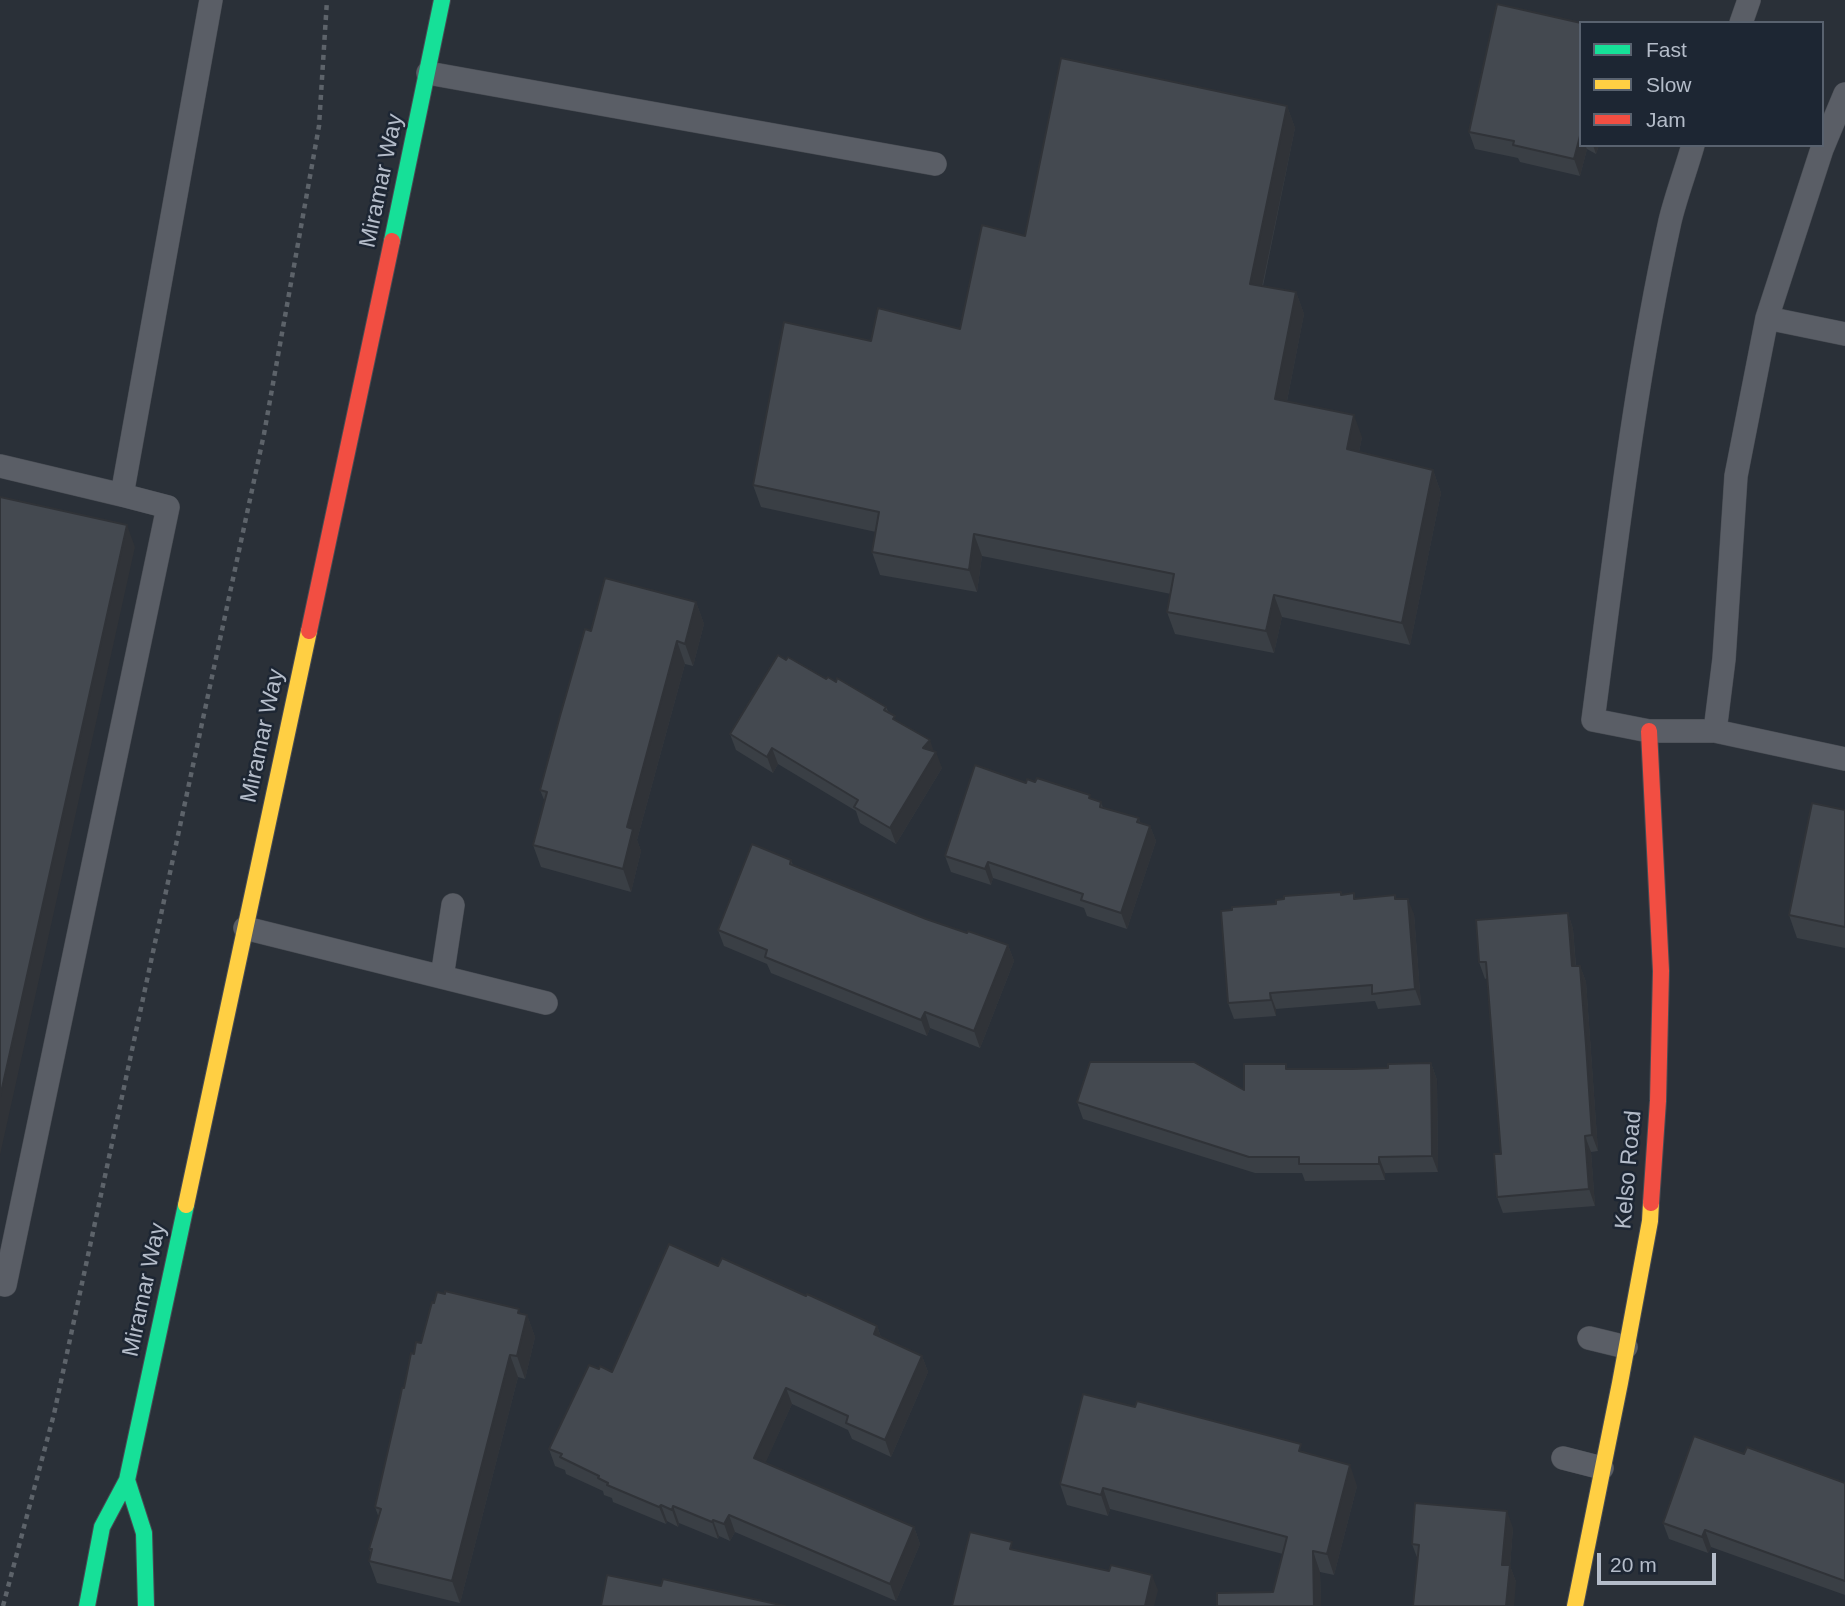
<!DOCTYPE html>
<style>
body{margin:0}
#map{position:relative;width:1845px;height:1606px;overflow:hidden;background:#2a3038;font-family:Helvetica,sans-serif}
canvas{display:block}
.legend{position:absolute;left:1579px;top:21px;width:245px;height:126px;box-sizing:border-box;background:#1d2633;border:2px solid #59626f;margin:0;padding:9px 12px;list-style:none;font-size:21px;color:#b4bcc9}
.legend li{display:flex;align-items:center;gap:14px;height:35px}
.legend b{width:35px;border:2px solid #59626f}
.scale{position:absolute;left:1597px;top:1553px;width:119px;height:32px;box-sizing:border-box;border:4px solid #b4bcc9;border-top:0;padding-left:9px;font-size:21px;line-height:24px;white-space:nowrap;color:#b4bcc9;-webkit-text-stroke:5px #1d2633;paint-order:stroke}
</style>
<div id="map">
<canvas width="1845" height="1606"></canvas>
<ul class="legend">
<li><b style="height:9px;background:#16e098"></b>Fast</li>
<li><b style="height:9px;background:#ffcf43"></b>Slow</li>
<li><b style="height:9px;background:#f24e42"></b>Jam</li>
</ul>
<div class="scale">20 m</div>
</div>
<script>
const ctx = document.querySelector('canvas').getContext('2d');
ctx.lineJoin = 'round';
function stroke(path, color, width, dash) {
  ctx.strokeStyle = color;
  ctx.lineWidth = width;
  ctx.lineCap = dash ? 'butt' : 'round';
  ctx.setLineDash(dash || []);
  ctx.stroke(path);
}
function fill(path, color) {
  ctx.fillStyle = color;
  ctx.fill(path, 'evenodd');
}
function write(font, color, halo, rows, align = 'center') {
  ctx.font = font + ' Helvetica,sans-serif';
  ctx.lineWidth = 5;
  ctx.setLineDash([]);
  ctx.textBaseline = 'middle';
  ctx.strokeStyle = halo;
  ctx.fillStyle = color;
  for (const [text, x, y, turn = 0] of rows) {
    ctx.save();
    ctx.translate(x, y);
    ctx.rotate((+turn || 0) * Math.PI / 180);
    ctx.textAlign = isNaN(turn) ? turn : align;
    if (halo) ctx.strokeText(text, 0, 0);
    ctx.fillText(text, 0, 0);
    ctx.restore();
  }
}
const lane = new Path2D(`
 M1741,23L1749,0
 M428,73L935,164
 M1693,145C1686,170 1676,196 1670,221C1634,384 1615,554 1593,720L1649,731H1715L1845,759
 M1767,318L1845,334
 M0,466L122,495L211,0
 M1715,731L1724,659L1736,476L1767,318L1822,149L1845,94
 M245,928L546,1003
 M442,977L453,905
 M0,1284L5,1285L168,507L122,495
 M1589,1338L1626,1347
 M1563,1458L1602,1468`);
const fast = new Path2D(`
 M392,241L442,0
 M127,1480L144,1533L146,1606
 M87,1606L102,1527L127,1480L186,1205`);
const slow = new Path2D(`
 M186,1205L309,631
 M1575,1606L1620,1383L1650,1221L1651,1203`);
const jam = new Path2D(`
 M309,631L392,241
 M1649,731L1661,971L1658,1101L1651,1203`);
stroke(lane, '#484c53', 24);
stroke(fast, '#484c53', 18);
stroke(slow, '#484c53', 18);
stroke(jam, '#484c53', 18);
stroke(new Path2D(`
 M3,1606L54,1414L264,434L319,126L327,0`), '#5d636a', 4.5, [5, 5]);
stroke(lane, '#5a5e66', 23);
stroke(fast, '#16e098', 16);
stroke(slow, '#ffcf43', 16);
stroke(jam, '#f24e42', 16);
fill(new Path2D(`
 M1287,106L1295,128L1263,286L1296,292L1304,314L1287,401L1362,437L1359,452L1433,470L1441,493L1410,645L1282,617L1274,653L1175,634L1167,612L1171,594L982,556L977,592L880,575L872,552L876,532L761,507L753,485L871,341L960,329L1025,236Z
 M1469,132L1581,145H1599L1596,154L1587,149L1580,176L1520,162L1518,158L1475,149Z
 M696,602L704,624L693,666L685,664L637,840L641,851L631,892L541,867L533,845L545,802L540,790L591,631Z
 M826,679L886,707L889,713L896,721L934,752L942,768L896,844L860,823L856,811L778,764L773,773L736,750L730,734Z
 M1026,783L1101,802L1103,808L1139,818L1140,823L1150,826L1156,841L1127,929L1087,916L1084,908L993,878L991,885L951,872L945,856Z
 M1845,810V948L1797,938L1789,915Z
 M791,860L793,865L926,919L967,933L1008,945L1014,961L980,1048L930,1028L927,1036L771,973L767,964L724,946L718,930Z
 M1341,892L1342,895L1356,899H1396L1414,914L1421,1005L1378,1009L1375,1001L1276,1009V1016L1234,1019L1228,1003L1276,904Z
 M1568,913L1573,929L1576,966H1580L1586,982L1598,1151L1591,1152L1595,1206L1503,1213L1497,1197L1501,1154L1487,978L1485,979L1479,962Z
 M1431,1063L1437,1080L1438,1172L1385,1173V1180L1305,1181L1302,1173H1255L1083,1119L1077,1102L1244,1090L1286,1064L1287,1069H1351L1388,1068Z
 M718,1266L877,1326L881,1337L922,1356L928,1372L891,1457L852,1439L848,1430L792,1404L765,1463L914,1527L920,1544L896,1601L735,1532L730,1541L719,1536L718,1539L679,1523L678,1527L667,1521L666,1524L613,1502L612,1498L604,1495L603,1491L566,1474L565,1470L555,1466L549,1449L599,1369L612,1372Z
 M519,1309L520,1313L527,1315L535,1337L525,1379L518,1377L460,1603L377,1583L369,1561L371,1554L369,1549L379,1518L375,1507L404,1388L414,1354L421,1343Z
 M1304,1452L1357,1486L1334,1575L1320,1572L1321,1606H1217L1273,1592L1283,1554L1110,1509L1108,1516L1067,1505L1060,1484Z
 M1744,1454L1845,1483V1595L1711,1547L1708,1553L1669,1539L1663,1523Z
 M1513,1528L1510,1566L1516,1582L1418,1560L1412,1544Z`), '#3a3f45');
fill(new Path2D(`
 M1287,106L1295,128L1258,306L1250,284Z
 M1580,132L1581,145H1585L1587,149L1580,176L1574,159Z
 M1593,145H1599L1596,154Z
 M1296,292L1304,314L1283,421L1275,399Z
 M1354,415L1362,437L1355,471L1347,449Z
 M1433,470L1441,493L1410,645L1402,623Z
 M127,525L135,547L0,1155V1097Z
 M974,534L982,556L977,592L969,570Z
 M1274,595L1282,617L1274,653L1266,631Z
 M696,602L704,624L693,666L685,644Z
 M677,641L685,664L637,840L641,851L631,892L623,869L627,827Z
 M930,740L935,755L936,752L942,768L896,844L890,828L923,748Z
 M772,748L778,764L773,773L767,757Z
 M1150,826L1156,841L1127,929L1121,913Z
 M988,862L993,878L991,885L985,869Z
 M1408,899L1414,914L1421,1005L1415,989Z
 M1568,913L1573,929L1577,983L1572,966Z
 M1008,945L1014,961L980,1048L974,1031Z
 M1580,966L1586,982L1598,1151L1592,1135Z
 M1270,993L1276,1009V1016L1271,1000Z
 M925,1012L930,1028L927,1036L921,1020Z
 M1431,1063L1437,1080L1438,1172L1432,1156Z
 M1585,1136L1591,1152L1595,1206L1589,1189Z
 M1379,1157L1385,1173V1180L1379,1164Z
 M519,1309L525,1325L527,1315L535,1337L525,1379L517,1356Z
 M877,1326L883,1343L874,1334Z
 M510,1355L518,1377L460,1603L452,1581Z
 M922,1356L928,1372L891,1457L885,1440Z
 M786,1388L792,1404L760,1475L754,1458Z
 M1350,1465L1357,1486L1334,1575L1327,1554Z
 M1103,1488L1110,1509L1108,1516L1101,1495Z
 M661,1505L667,1521L666,1524L659,1507Z
 M673,1506L679,1523L678,1527L672,1510Z
 M1507,1511L1513,1528L1510,1566L1516,1582L1514,1606H1506L1502,1565Z
 M729,1515L735,1532L730,1541L724,1524Z
 M713,1520L719,1536L718,1539L712,1522Z
 M914,1527L920,1544L896,1601L890,1584Z
 M1705,1530L1711,1547L1708,1553L1702,1537Z
 M1313,1551L1320,1572L1321,1606H1314Z
 M1152,1575L1158,1590L1154,1606H1145Z`), '#303338');
const building = new Path2D(`
 M1497,4L1581,23V132L1574,159L1513,145L1514,141L1469,132Z
 M1061,58L1287,106L1250,284L1296,292L1275,399L1354,415L1347,449L1433,470L1402,623L1274,595L1266,631L1167,612L1174,574L974,534L969,570L872,552L879,512L753,485L784,322L871,341L878,308L960,329L982,225L1025,236Z
 M0,497L127,525L0,1097Z
 M605,578L696,602L685,644L677,641L627,827L633,829L623,869L533,845L547,792L540,790L560,716L585,629L591,631Z
 M778,655L786,660L788,657L826,679L828,677L836,682L837,678L886,707L884,710L895,716L893,719L930,740L923,748L936,752L890,828L854,807L858,800L772,748L767,757L730,734Z
 M975,765L1026,783L1027,779L1035,782L1037,778L1090,795L1089,798L1101,802L1100,807L1139,818L1137,822L1150,826L1121,913L1081,900L1083,894L988,862L985,869L945,856Z
 M1812,803L1845,810V927L1789,915Z
 M752,844L791,860L790,864L926,919L967,933L968,931L1008,945L974,1031L925,1012L921,1020L765,957L767,950L718,930Z
 M1341,892V895L1354,893V899L1395,895V899H1408L1415,989L1372,994V985L1270,993L1271,1000L1228,1003L1221,911L1232,910V907L1276,904V900L1284,899V896Z
 M1568,913L1572,966H1580L1586,1045L1592,1135L1585,1136L1589,1189L1497,1197L1494,1154H1501L1486,962H1479L1476,920Z
 M1090,1062H1194L1244,1090V1064H1286V1069H1351L1388,1068V1064L1431,1063L1432,1156L1379,1157V1164H1299V1157H1249L1077,1102Z
 M669,1244L718,1266L722,1258L806,1296L807,1294L877,1326L874,1334L922,1356L885,1440L846,1423L848,1416L786,1388L754,1458L914,1527L890,1584L729,1515L724,1524L713,1520L712,1522L673,1506L672,1510L661,1505L659,1507L607,1485L608,1483L598,1478L599,1476L560,1457L562,1454L549,1449L589,1365L599,1369L600,1366L612,1372Z
 M445,1291L519,1309L518,1313L527,1315L517,1356L510,1355L452,1581L369,1561L372,1549H369L381,1509L375,1507L400,1398L402,1388H404L411,1353L414,1354L416,1342L421,1343L432,1302L434,1303L437,1292L445,1294Z
 M1083,1394L1135,1407L1137,1401L1301,1444L1299,1451L1350,1465L1327,1554L1313,1551L1314,1606H1217V1593L1273,1592L1287,1537L1103,1488L1101,1495L1060,1484Z
 M1694,1436L1744,1454L1747,1447L1845,1483V1581L1705,1530L1702,1537L1663,1523Z
 M1415,1503L1507,1511L1502,1565H1510L1506,1606H1413L1419,1545L1412,1544Z
 M970,1532L1012,1542L1010,1549L1109,1571L1111,1565L1152,1575L1145,1606H952Z
 M607,1575L661,1586L663,1579L785,1606H601Z`);
fill(building, '#444950');
stroke(building, '#303338', 2);
write('23px', '#b4bcc9', '#1d2633', [
 ["Miramar Way",382,181,-78],
 ["Miramar Way",263,736,-78],
 ["Kelso Road",1629,1170,-85],
 ["Miramar Way",145,1290,-78]
]);
</script>
